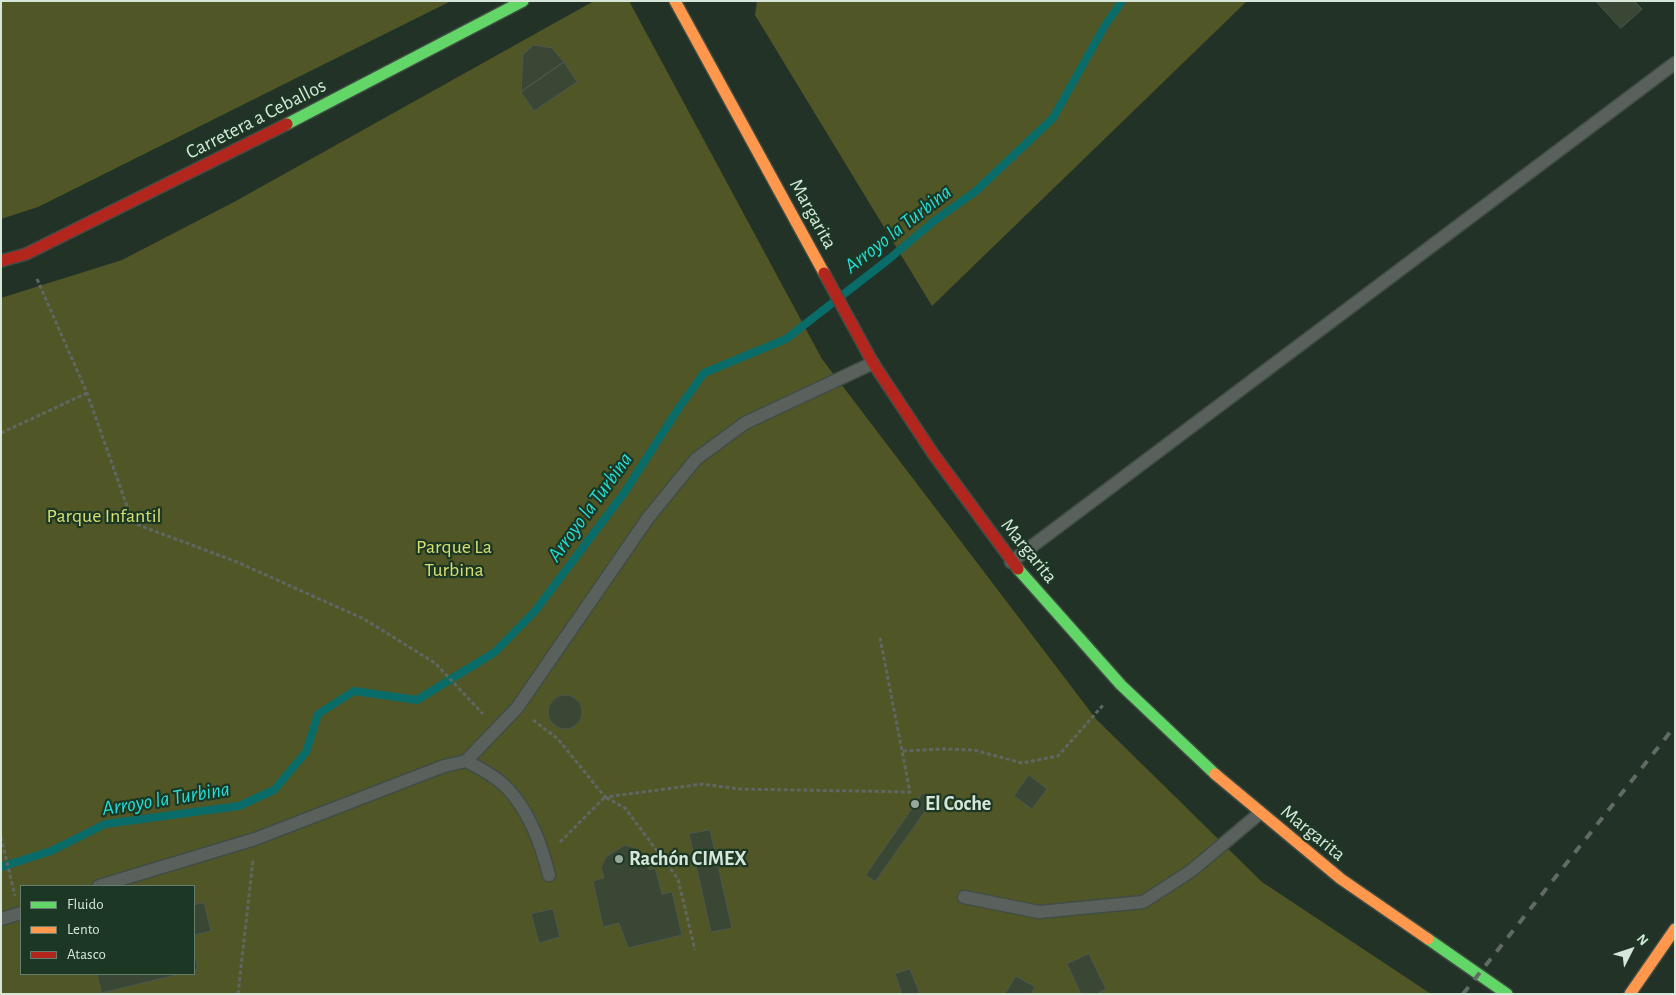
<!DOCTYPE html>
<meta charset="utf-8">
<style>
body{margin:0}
#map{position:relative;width:1676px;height:995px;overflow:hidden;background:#223227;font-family:"Alegreya Sans",sans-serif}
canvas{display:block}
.frame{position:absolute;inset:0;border:2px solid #d6e7da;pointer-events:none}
.legend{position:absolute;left:20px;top:885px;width:175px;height:90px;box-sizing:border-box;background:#1c3824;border:1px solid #667e6d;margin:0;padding:6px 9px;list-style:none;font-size:15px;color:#d6e7da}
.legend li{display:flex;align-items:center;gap:10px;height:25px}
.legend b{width:25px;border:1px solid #667e6d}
.north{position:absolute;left:1606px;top:925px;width:50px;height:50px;-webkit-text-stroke:4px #1c3824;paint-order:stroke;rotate:49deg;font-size:14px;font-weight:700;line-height:20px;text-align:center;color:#d6e7da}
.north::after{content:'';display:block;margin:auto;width:18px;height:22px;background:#d6e7da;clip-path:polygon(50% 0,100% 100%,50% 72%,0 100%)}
</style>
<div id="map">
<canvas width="1676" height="995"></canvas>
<div class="frame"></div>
<ul class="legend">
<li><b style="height:6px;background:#63d668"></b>Fluido</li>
<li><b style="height:6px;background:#ff974d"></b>Lento</li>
<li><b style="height:6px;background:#b3261e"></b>Atasco</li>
</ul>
<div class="north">N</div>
</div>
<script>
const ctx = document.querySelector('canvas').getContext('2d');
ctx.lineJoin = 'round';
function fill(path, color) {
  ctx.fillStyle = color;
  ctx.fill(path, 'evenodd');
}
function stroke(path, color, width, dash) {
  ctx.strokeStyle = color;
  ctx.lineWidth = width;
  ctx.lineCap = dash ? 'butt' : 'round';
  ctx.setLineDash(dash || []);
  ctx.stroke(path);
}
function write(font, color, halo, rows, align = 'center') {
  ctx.font = font + ' "Alegreya Sans",sans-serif';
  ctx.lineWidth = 4.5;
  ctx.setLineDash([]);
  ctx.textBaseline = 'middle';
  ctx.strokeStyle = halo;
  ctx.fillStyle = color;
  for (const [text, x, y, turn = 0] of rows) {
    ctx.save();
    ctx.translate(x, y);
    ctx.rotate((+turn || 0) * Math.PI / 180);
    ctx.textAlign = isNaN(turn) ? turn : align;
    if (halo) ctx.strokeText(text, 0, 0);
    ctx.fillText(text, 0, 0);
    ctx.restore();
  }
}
fill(new Path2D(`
 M1,1H451L38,207L1,219Z
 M594,1H629L822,359L1096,719L1262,882L1431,994H1V298L122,260L234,202ZM21,886H194V974H21Z
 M757,1H1247L932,306L755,15Z`), '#515626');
stroke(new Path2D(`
 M1,867L51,851L105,824L239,806L274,790L306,752L318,714L354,691L417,700L495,652L535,611L624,493L678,409L704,373L786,339L889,259L934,221L976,191L1053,118L1104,27L1122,1`), '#096c69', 8);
const building = new Path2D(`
 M1596,1H1634L1642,9L1621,28Z
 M534,45L552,48L564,62L521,92L523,55Z
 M564,62L577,82L534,111L521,92Z
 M548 712a17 17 0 1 1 34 0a17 17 0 1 1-34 0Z
 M1029,775L1047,789L1032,809L1014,796Z
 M923,793L933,800L875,882L866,875Z
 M710,830L732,928L711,932L689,834Z
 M625,845L637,849L644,857L649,870L655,868L662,894L672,892L682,935L628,948L619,923L603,927L593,881L604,878L601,867L606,857Z
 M204,903L211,931L194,935V905Z
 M553,909L560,937L539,943L531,914Z
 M194,952L198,969L194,970Z
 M1089,954L1106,989L1097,994H1081L1067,964Z
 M910,969L920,994H902L895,974Z
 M97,974H180L102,993Z
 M1016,976L1035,987L1031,994H1005Z`);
fill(building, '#394734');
stroke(building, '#4d584d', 1);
const lane = new Path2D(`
 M1011,562L1675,63
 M466,761C480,768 497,777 508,789C530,813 541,844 549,875
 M99,886L255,839L444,766L466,761L517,708L648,518L696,459L745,423L873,363
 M964,897L1039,912L1143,902L1191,871L1260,813
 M1,919L21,913`);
const fast = new Path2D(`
 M287,124L523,1
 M1018,569L1121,685L1215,774
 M1428,939L1507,994`);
const slow = new Path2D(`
 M675,1L824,273
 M1215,774L1341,879L1428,939
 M1630,994L1675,929`);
const jam = new Path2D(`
 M1,261L26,254L287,124
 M824,273L873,363L934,455L1018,569`);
stroke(lane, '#404d44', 15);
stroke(fast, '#404d44', 14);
stroke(slow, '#404d44', 14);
stroke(jam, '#404d44', 14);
stroke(new Path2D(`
 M37,279L87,393L133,523L237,562L364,619L435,663L483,714
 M1,433L87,393
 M533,720L558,739L605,797L703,784L740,789L910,792L880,638
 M903,751L943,749L974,750L1022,763L1058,756L1104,704
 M1,837L15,896
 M560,842L605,797L625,808L678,879L695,950
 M238,994L253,860`), '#5e6762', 3, [4, 2.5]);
stroke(lane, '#5a615d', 12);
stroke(fast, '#63d668', 11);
stroke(slow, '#ff974d', 11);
stroke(jam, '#b3261e', 11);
stroke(new Path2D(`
 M1463,994L1675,726`), '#626a65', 4, [9, 9]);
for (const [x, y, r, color] of [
 [915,804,5,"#97a89b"],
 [619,859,5,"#97a89b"]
]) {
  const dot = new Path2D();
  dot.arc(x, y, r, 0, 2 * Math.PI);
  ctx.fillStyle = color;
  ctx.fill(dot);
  stroke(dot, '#1c3824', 2);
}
write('20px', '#d6e7da', '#1c3824', [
 ["Carretera a Ceballos",256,119,-27],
 ["Margarita",813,214,61],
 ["Margarita",1029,551,51],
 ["Margarita",1313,833,39]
]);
write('20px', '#d7df71', '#1c3824', [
 ["Parque Infantil",104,516],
 ["Parque La",454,547],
 ["Turbina",454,570]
]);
write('bold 20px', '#d6e7da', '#1c3824', [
 ["El Coche",925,804],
 ["Rachón CIMEX",629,859]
], 'left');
write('italic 21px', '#24ded9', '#1c3824', [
 ["Arroyo la Turbina",898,229,-38],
 ["Arroyo la Turbina",590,507,-54],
 ["Arroyo la Turbina",166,799,-9]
]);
</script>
